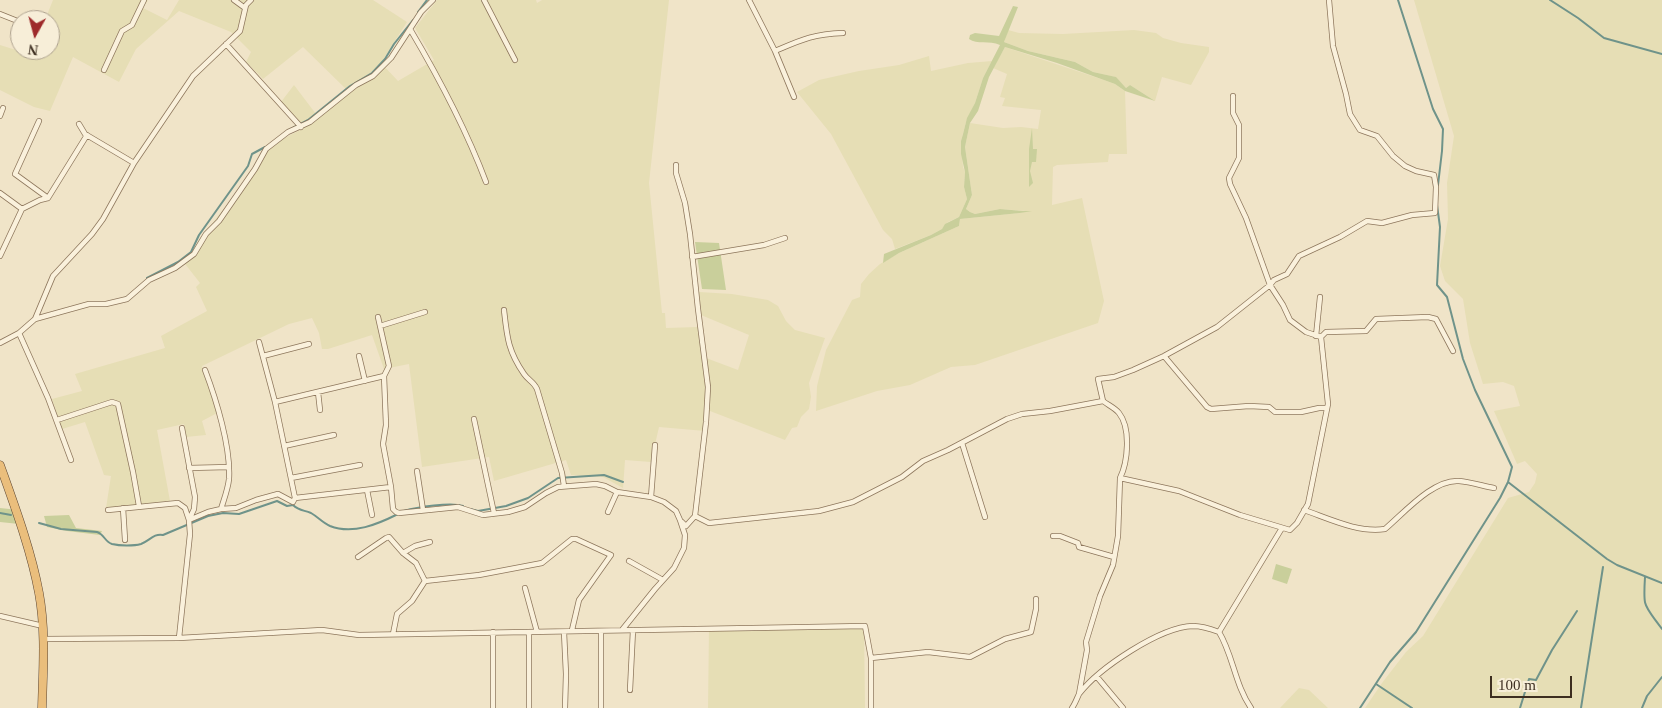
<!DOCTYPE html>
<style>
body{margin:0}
#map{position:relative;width:1662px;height:708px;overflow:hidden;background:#f0e4c8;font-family:Georgia,serif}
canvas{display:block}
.north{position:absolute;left:10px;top:10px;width:50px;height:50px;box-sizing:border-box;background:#f7eed8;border:1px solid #ada18e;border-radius:50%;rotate:187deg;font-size:14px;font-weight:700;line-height:20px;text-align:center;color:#3d2e20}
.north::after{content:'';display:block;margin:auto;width:18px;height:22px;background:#9e2a2b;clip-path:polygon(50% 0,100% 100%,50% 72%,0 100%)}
.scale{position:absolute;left:1490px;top:676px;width:82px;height:22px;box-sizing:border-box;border:2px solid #3d2e20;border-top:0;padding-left:6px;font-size:15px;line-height:18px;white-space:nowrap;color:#3d2e20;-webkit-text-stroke:4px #f7eed8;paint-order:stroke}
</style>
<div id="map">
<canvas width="1662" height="708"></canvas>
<div class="north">N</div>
<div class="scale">100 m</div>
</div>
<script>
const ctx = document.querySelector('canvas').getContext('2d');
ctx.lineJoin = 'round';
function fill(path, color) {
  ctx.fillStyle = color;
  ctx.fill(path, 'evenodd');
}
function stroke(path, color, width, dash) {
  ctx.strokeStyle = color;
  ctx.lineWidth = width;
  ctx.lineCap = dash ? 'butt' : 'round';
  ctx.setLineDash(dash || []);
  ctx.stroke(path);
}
fill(new Path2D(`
 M53,0H148L143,8L167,20L179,0H373L407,22L381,63L398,81L434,60L415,28L437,0H536L537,3L542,0H669L649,183L662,313H665L666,328L698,327L706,358L738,370L749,335L701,315L699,292L732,294L768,300L778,306L786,321L795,330L825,338L809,383L811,397L809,409L801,417L797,427L792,428L785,440L710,411L705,431L659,427L651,462L625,460L623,488L603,477L571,475L566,460L494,481L489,457L422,467L409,364L384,369L372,335L328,349H322L319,333L312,318L289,324L202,366L219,412L202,421L206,435L186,437L184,424L157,430L170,501L106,508L111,476L104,475L85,422L62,429L52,399L82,391L75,374L165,348L161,336L207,311L196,287L200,283L182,260L194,251L206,231L251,175L260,158L277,142L304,128L281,102L294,85L319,118L347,90L303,47L263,79L246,62L251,52L231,32L179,11L136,49L119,82L73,57L50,111L34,107L0,90V45L16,50L20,47V50H50V20H45Z
 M1414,0H1662V708H1365L1382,683L1406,652L1423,636L1508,498L1529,492L1535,483L1537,474L1525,461L1517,464L1494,411L1520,406L1514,386L1503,382L1483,384L1470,343L1463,299L1445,281L1440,266L1448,219L1447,183L1454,136Z
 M1008,30L1019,33L1063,34L1134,30L1156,33L1163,38L1181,43L1209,47V52L1191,85L1162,77L1155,101L1130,85L1126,88L1115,77L1093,72L1075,62L1028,51L1004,42Z
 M1005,47L1104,80L1115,84L1125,91L1127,154H1109L1108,162L1057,165L1053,167L1052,205L1082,198L1104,301L1098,323L975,365L951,367L910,385L877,391L816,411L817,386L826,350L852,300L860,297L861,284L869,274L880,264L899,253L959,226L960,219L1020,213L1026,211L1000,209L975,214L970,212L966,209L972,195L965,147L970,123L1003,128L1021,127L1038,129L1041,110L1002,106L1005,98L1000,97L1007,74L993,68Z
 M929,56L931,71L968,63L992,61L983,78L975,103L966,122L961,141L963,167L965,172L964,187L967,199L959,217L948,222L942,229L931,235L895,249L892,239L883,230L831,134L797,92L819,80L859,71L899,65Z
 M864,625L865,708H708L709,628Z
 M1299,688L1309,690L1328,708H1280Z`), '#e6deb5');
fill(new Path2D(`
 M1013,6L1018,7L1004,42L1028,51L1075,62L1093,72L1116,77L1126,88L1130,85L1155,101L1125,91L1115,84L1057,63L1005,47L989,77L978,111L970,123L965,147L972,195L966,209L970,212L975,214L1000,209L1023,211H1032L1020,213L960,219L959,226L899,253L883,263L884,254L931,235L942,229L945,224L959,217L967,199L964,187L965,172L961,154V141L963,134L967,118L975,103L983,78L1000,45C989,40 977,45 969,39L970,35L975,33L999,36Z
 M1032,128L1033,149H1037L1036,162H1032L1030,171L1033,183L1029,187V149Z
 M695,242L719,243L726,290L702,289Z
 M0,508L19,510V524L0,522Z
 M69,515L76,528L102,531L100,535L67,531L47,527L44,516Z
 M1276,564L1292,569L1287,584L1272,579Z`), '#c9cf9b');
stroke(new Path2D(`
 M1398,0L1433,109L1443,129L1442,151L1438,185
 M1550,0L1578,18L1604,38L1662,54
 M418,12L427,0
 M289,130L308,120L350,86L372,73L385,59L394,44L413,20
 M147,278L178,262L191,252L199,235L248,166L252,154L265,147
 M1508,482L1607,559L1617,565L1662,583
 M470,509L478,511L506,506L528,498L558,478L604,475L623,482
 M404,511C417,507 451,502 463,506
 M0,513L11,515
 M39,523L61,529L97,532C104,534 105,542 112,544C120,546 134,546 141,544C149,541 154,533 163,535L208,516L223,513L239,514L277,501L287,506L293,505C299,511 304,510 311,513C318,517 323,523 330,526C353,535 378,524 398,514
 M1645,577C1643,609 1644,604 1662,629
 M1376,684L1412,708
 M1360,708L1390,662L1416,632L1500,498L1508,482L1512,467L1475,390L1463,359L1447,297L1437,285L1440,227L1437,205
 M1520,708L1529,679L1536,680L1552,650L1577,611
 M1581,708L1603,567
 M1642,708L1647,696L1662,677`), '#6f938a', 2);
const minor = new Path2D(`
 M234,0L245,8
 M484,0L515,60
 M749,0L775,51C801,40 813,34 843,33
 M0,14L20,22
 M410,29C439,78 466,129 486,182
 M226,44L301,127
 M775,51L794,97
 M104,70L122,31L132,25L144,0
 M0,116L3,108
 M39,121L15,174L48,198
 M79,124L85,134L134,163
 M676,165V173L685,203L690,234L698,309L708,387L706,422L695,516L686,526L682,522
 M0,193L22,209
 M0,256L22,209L40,200L48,198L87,135
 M692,257L764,245L785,238
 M504,310C507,337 508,351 524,374C528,380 534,382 537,389L562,473L564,486
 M378,317L389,366L384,376
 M35,319L89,304H106L127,299L149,280L175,268L194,254L206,234L219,221L255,169L266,149L288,132L310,122L356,85L373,76L391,58L421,12L433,0
 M380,326L425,312
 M19,333L48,398L71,460
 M1316,336L1320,297
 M1321,337L1326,332L1366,331L1376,319L1428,317L1436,319L1453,351
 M0,343L19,333L35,319L53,276L92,234L103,219L134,163L193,76L240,31L246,5L251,0
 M263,356L309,344
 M359,356L365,381
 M1164,356L1207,407L1211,409L1249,406L1269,407L1275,412H1301L1319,408H1327
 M205,370C216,399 231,447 229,479C228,489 224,499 221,509
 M318,392L320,410
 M275,402L384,376L386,425L383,444L391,487L295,498
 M474,419L494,513
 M57,420L112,402L118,404L133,472L139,506
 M182,428L195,497L194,509L189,520
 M962,443L985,517
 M284,446L334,435
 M189,468L229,467
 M417,471L423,510
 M291,478L360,465
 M1120,478L1179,491L1240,515L1290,530L1297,523L1308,504L1328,404L1321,337L1306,332L1290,320L1283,305L1270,285L1246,218L1230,184L1229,178L1239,158V125L1233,113V96
 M391,487L393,509L396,512L399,513L458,507L483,515L508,512L525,507L546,493L558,487L596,484L605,486L617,492L651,497L664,502L676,511L680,520L685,535L684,548L674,568L655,589L622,630
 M367,490L372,515
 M651,497L655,445
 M123,508L125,540
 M108,510L178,503L185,508L189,520L190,534L179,638
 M1304,510C1330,519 1358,533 1385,529C1404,513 1433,479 1459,481C1471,482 1483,486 1494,488
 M608,512L617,492
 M695,516L709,523L819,511L853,502L902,477L923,461L948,450L1007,419L1022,414L1050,411L1103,401
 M189,520L208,512L221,509L236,508L256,500L278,494L293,502L295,498L275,402L259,342
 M1053,536H1060L1078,543L1079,547L1114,557
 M358,557L386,538L389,537L403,553
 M629,561L663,580
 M425,581L479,575L542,563L572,539H576L611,555L579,600L572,630
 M525,588L537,632
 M0,616L43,626
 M601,631V708
 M493,632V708
 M564,632L566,674L565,708
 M1219,632L1282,528
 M393,634L397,614L412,601L425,581L416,563L403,553L415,546L430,542
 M43,639L179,638L322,630L359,635L865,626L871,658V708
 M871,658L928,652L970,657L1005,639L1031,632L1036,609V599
 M1097,677L1123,708
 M630,690L633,630
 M1079,694L1087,650L1086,642L1100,596L1113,565L1118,536L1120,478C1128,462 1131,428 1119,413C1115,408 1108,405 1103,401L1098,379L1114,377L1133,370L1164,356L1217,327L1270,285L1274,280L1287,274L1299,256L1340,237L1367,221L1382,223L1412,215L1435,213L1436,187L1434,175L1416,171L1405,166L1393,156L1377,136L1360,130L1350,114L1346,94L1333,46L1329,0
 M529,708V632
 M1072,708C1075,704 1077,698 1079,694C1099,668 1160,627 1193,626C1201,626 1211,629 1219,632C1233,655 1235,685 1251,708`);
const trunk = new Path2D(`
 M0,465C15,507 31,550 39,593C46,631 43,670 42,708`);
stroke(minor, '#8d765c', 6);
stroke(trunk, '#5b4430', 9);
stroke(minor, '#faf1dc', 4.5);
stroke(trunk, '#eabe7c', 8);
</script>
